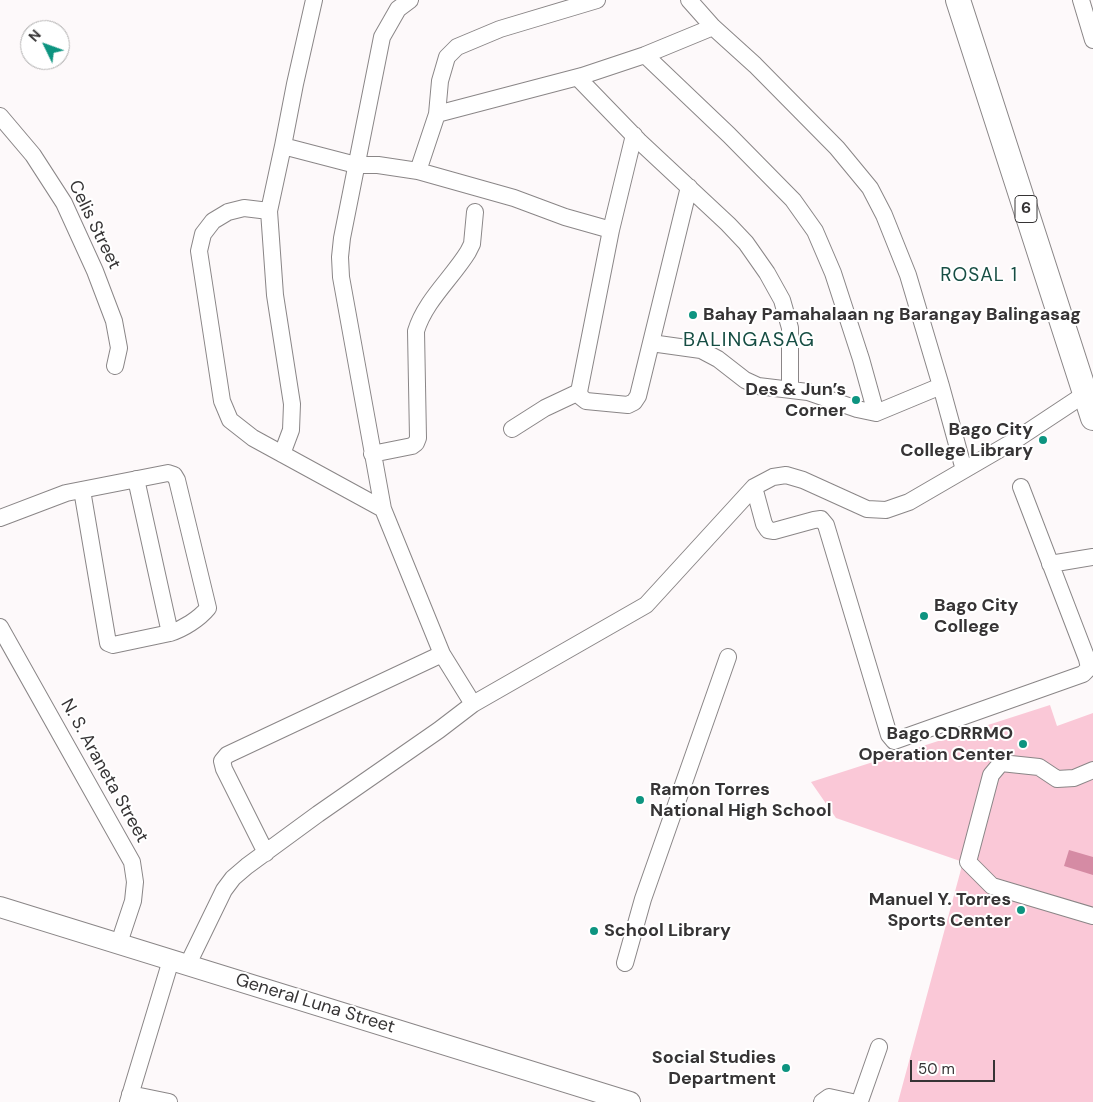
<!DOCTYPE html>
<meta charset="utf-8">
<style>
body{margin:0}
#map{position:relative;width:1093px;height:1102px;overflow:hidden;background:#fdf9fa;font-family:"DM Sans",sans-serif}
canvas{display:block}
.north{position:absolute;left:20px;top:20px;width:50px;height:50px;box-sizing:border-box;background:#fff;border:1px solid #afaeae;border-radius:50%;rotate:312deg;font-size:14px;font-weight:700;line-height:20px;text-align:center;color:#363435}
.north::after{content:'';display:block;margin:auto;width:18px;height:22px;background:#0d9480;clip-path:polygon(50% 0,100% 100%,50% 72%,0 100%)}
.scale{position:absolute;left:910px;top:1060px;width:85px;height:22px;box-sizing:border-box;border:2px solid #363435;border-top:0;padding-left:6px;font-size:15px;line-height:18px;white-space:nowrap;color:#363435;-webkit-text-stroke:4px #fff;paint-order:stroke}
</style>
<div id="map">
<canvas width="1093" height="1102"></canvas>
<div class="north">N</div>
<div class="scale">50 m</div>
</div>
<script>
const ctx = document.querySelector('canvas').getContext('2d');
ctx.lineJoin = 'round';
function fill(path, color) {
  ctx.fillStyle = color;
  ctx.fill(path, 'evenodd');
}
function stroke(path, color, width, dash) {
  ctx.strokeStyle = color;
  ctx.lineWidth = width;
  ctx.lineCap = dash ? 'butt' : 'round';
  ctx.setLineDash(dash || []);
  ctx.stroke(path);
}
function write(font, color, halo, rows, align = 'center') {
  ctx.font = font + ' "DM Sans",sans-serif';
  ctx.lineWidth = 4;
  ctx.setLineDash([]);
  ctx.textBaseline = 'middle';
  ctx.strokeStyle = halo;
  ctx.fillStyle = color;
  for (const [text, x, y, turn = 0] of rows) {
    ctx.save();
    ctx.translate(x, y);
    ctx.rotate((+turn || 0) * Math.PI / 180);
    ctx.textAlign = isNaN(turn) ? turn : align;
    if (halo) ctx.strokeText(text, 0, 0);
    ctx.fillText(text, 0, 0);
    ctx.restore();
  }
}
fill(new Path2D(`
 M1050,705L1057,726L1093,713V1102H898L963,862L836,818L811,782Z`), '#fac8d7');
fill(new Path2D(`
 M1069,850L1093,857V875L1064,866Z`), '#d58ba4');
const minor = new Path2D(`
 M410,0L398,9L382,37L342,238L340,257L341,277L383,509L442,654L473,704
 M689,0L713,27L755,65L837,148L870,188L884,215L908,275L941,386L964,470
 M1081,0L1093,40
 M645,55L729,135L793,200L815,231L833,273L861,359L876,413
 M578,78L639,141L728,224L746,243L767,273L782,300L790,328V390
 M437,114L582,76L645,55L713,27
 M0,116L33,155L64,203L95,271L114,321L119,348L115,366
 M634,135L611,230L579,392L581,397L586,401L628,405L634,402L638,396L689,187
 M283,146L295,84L314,0
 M418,171L437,114L440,81L447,57L457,47L500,29L597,0
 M269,211L244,208L228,212L213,221L203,234L199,251L222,401L230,420L253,438L383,509
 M651,343L701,350L718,359L745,380L758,386L808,392L857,409L876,413L941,386
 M512,429L545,408L579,392
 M282,454L291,430L292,404L275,295L269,211L283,146L356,165H378L418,171L514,198L565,217L611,230
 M372,454L412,446L416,443L418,438L416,331C425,301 452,278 468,252L472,244L475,212
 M754,487L764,524L768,530L774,531L814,520L821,519L826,525L889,735L894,741L1083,674L1089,668L1087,659L1021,487
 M82,490L108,643L113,645L170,633
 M0,518L66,493L168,473L174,475L177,480L208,608C199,619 183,629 170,633L136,479
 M1050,564L1093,557
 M0,627L132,862L135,882L133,901L119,943
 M1093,770L1074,778L1057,779L1039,767L1001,763L991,775L968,862L992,886L1093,916
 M266,853L224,769L222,761L227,755L442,654
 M625,963L643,899L728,657
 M188,964L224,890L233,878L247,866L318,814L439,730L473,704L646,605L754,487L773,477L786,475L803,480L867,509L886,510L909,502L1014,441L1085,394L1092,388
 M130,1094L169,1102
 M128,1102L171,960
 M822,1102L829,1097L852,1102
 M856,1102L860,1101L879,1047`);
const major = new Path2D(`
 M0,907L630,1102`);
const highway = new Path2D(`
 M958,0L1093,418`);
stroke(minor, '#8a8687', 18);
stroke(major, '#8a8687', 22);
stroke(highway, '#8a8687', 26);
stroke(minor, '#fff', 16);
stroke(major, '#fff', 20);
stroke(highway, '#fff', 24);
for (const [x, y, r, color] of [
 [693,315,5,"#0d9480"],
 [856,400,5,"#0d9480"],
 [1043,440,5,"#0d9480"],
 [924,616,5,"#0d9480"],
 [1023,744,5,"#0d9480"],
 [640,800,5,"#0d9480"],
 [1021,910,5,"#0d9480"],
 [594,931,5,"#0d9480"],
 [786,1068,5,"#0d9480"]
]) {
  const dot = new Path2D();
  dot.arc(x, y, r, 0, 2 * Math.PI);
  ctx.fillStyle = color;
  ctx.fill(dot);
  stroke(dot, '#fff', 2);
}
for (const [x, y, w] of [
 [1026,209,22]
]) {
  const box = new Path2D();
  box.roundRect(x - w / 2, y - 13.5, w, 27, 4);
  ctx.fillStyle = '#fff';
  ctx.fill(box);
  stroke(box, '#363435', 1);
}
write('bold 16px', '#363435', null, [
 ["6",1026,209]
]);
write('18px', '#363435', '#fff', [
 ["Celis Street",94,225,64],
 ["N. S. Araneta Street",104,771,61],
 ["General Luna Street",315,1004,17]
]);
write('bold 18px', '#363435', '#fff', [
 ["Bahay Pamahalaan ng Barangay Balingasag",703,315,"left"],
 ["Des & Jun’s",846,390],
 ["Corner",846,411],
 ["Bago City",1033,430],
 ["College Library",1033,451],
 ["Bago City",934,606,"left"],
 ["College",934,627,"left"],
 ["Bago CDRRMO",1013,734],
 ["Operation Center",1013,755],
 ["Ramon Torres",650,790,"left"],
 ["National High School",650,811,"left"],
 ["Manuel Y. Torres",1011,900],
 ["Sports Center",1011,921],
 ["School Library",604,931,"left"],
 ["Social Studies",776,1058],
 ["Department",776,1079]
], 'right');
ctx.letterSpacing = '1px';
write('19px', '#174e44', '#fff', [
 ["ROSAL 1",979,276]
]);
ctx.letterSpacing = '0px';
ctx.letterSpacing = '1px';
write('20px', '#174e44', '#fff', [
 ["BALINGASAG",749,341]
]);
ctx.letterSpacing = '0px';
</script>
